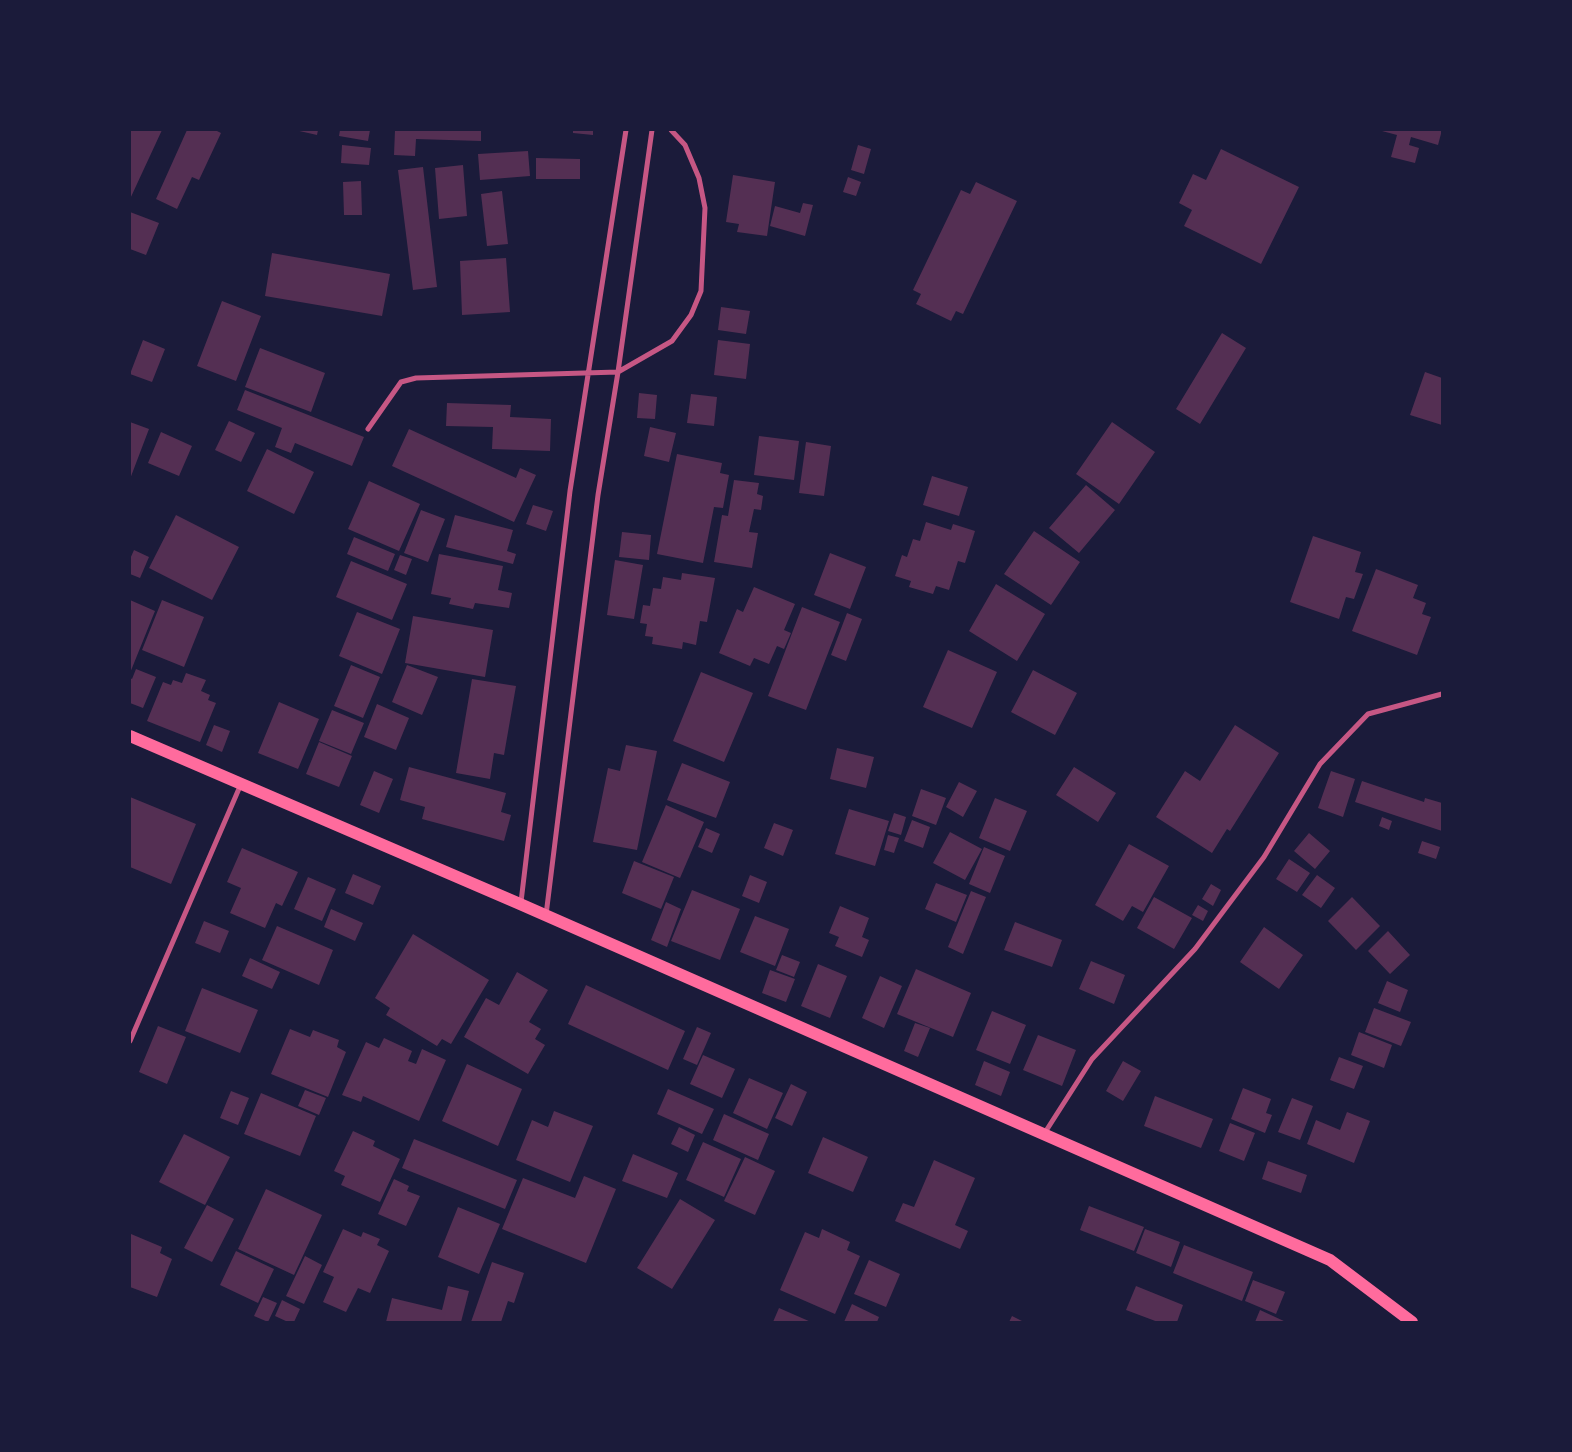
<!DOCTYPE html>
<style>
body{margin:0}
#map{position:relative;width:1572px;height:1452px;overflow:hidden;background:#1b1b3a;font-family:"Fira Sans",sans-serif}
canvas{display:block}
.frame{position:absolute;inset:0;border:131px solid #1b1b3a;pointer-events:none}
</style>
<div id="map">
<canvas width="1572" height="1452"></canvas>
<div class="frame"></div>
</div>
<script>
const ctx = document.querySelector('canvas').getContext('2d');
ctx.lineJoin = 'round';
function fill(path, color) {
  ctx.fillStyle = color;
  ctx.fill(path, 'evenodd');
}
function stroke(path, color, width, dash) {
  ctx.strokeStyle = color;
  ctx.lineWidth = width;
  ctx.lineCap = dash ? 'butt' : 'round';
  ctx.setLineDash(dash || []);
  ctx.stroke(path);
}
fill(new Path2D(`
 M130,130H162L130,199Z
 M187,130H215L221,133L199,180L192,177L177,209L156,199Z
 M295,130H318L317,135Z
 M340,130H370L368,141L339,136Z
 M395,130H481V141L416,139L415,156L394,155Z
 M573,130H593V135L573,133Z
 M1442,130L1438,145L1411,137L1409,145L1419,148L1415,163L1391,157L1397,135L1382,131Z
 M342,145L371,148L369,165L341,163Z
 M858,145L871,149L864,174L851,170Z
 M1221,149L1299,187L1261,264L1184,226L1192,210L1179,203L1193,174L1206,180Z
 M528,151L530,176L480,180L478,154Z
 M536,158L580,159V179H536Z
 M463,165L467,216L439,219L435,168Z
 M423,167L437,287L413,290L398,170Z
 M733,175L775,182L767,236L737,232L739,224L726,222Z
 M848,177L861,182L856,196L843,192Z
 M361,181L362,215H344L343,182Z
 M976,182L1017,201L963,314L956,311L951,321L916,304L921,294L913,290L961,190L970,194Z
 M502,191L508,244L487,246L481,194Z
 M803,203L813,205L805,236L770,226L775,206L800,213Z
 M130,212L159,223L146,255L130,249Z
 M272,253L390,274L382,316L265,296Z
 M506,258L510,312L462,315L460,261Z
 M222,301L261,316L236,381L197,366Z
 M721,307L750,311L746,334L718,330Z
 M1222,333L1246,348L1200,424L1176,409Z
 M143,340L165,349L152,382L130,374Z
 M718,340L750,344L746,379L714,375Z
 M260,348L325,373L311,412L245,387Z
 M1425,372L1442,378V425L1410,415Z
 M245,390L364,437L352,466L295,443L291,453L275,447L282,428L237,410Z
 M639,393L657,395L655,419L637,418Z
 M691,394L717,397L714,426L687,423Z
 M447,403L511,405L510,417L551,419L550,451L492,449L493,427L446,426Z
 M229,421L255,433L241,462L215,450Z
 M130,422L149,429L130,479Z
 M1112,422L1155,452L1119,504L1076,474Z
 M650,427L676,433L669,462L644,456Z
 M409,429L516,478L520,468L536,475L514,522L392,466Z
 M161,432L192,446L179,476L148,463Z
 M759,436L799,441L794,480L754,475Z
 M806,442L831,446L824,496L799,493Z
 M267,449L314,472L294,514L247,491Z
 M677,454L722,463L720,473L729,475L723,508L714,507L703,563L657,554Z
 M932,476L968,487L959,516L923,505Z
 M734,480L759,483L757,494L763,496L761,510L754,509L749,532L758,533L752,568L714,562L722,515L728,516Z
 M369,481L420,504L399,551L348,529Z
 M1086,485L1115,510L1079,553L1049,528Z
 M533,505L553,511L546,531L526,524Z
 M421,510L445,519L428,562L404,553Z
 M176,515L239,547L212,600L149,568Z
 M455,515L513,530L507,551L516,554L513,564L446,547Z
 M926,522L951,530L953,524L975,531L965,563L958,561L949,590L936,586L933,594L909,587L911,581L895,576L902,555L907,557L913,539L920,541Z
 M1034,531L1080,562L1051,605L1004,574Z
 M622,532L651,535L649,560L619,557Z
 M1313,536L1361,552L1355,572L1363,574L1354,599L1346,597L1339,619L1290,602Z
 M354,537L395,554L388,571L347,554Z
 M134,550L149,557L140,578L130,574V559Z
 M830,553L866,567L850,609L814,595Z
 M439,554L503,566L498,590L512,593L509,608L475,603L473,609L449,604L451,598L431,594Z
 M400,555L412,559L406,575L394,570Z
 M615,560L643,565L634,619L607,615Z
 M351,561L407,584L392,620L336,597Z
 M1376,569L1418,585L1413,598L1426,603L1422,614L1431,617L1417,655L1352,631Z
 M682,573L715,578L707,622L700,621L696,645L683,642L682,649L652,644L653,637L645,636L647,624L640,623L643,605L650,606L653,588L661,589L663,577L681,580Z
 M996,584L1045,614L1017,661L969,631Z
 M754,587L795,604L784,630L791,633L784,649L777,646L769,664L754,658L750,666L719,653L737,609L743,612Z
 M130,600L155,611L130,673Z
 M162,600L204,617L184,667L142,650Z
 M802,607L840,622L806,710L768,696Z
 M357,612L400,629L382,674L339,656Z
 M847,613L862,619L846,661L831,655Z
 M413,616L493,630L485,677L405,663Z
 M948,650L997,672L972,728L923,707Z
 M351,665L380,677L363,718L334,706Z
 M407,665L438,677L422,715L392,702Z
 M136,669L156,677L143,708L130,703V678L132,679Z
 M1033,670L1077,693L1055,735L1011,712Z
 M701,672L753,693L724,762L673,741Z
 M186,673L206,680L201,691L210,695L208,700L216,703L200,742L147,721L163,682L171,685L173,680L182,683Z
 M472,679L516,686L504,755L494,753L490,779L456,773Z
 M279,702L319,719L298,769L258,753Z
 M377,704L409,718L396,750L364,737Z
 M332,710L364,723L351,754L319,741Z
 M214,725L230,731L222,752L206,745Z
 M1235,725L1279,753L1230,831L1227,829L1212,853L1156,817L1185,771L1200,781Z
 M319,742L352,756L339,787L306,774Z
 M626,745L657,751L637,850L593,842L608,768L620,771Z
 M837,748L874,757L866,788L830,779Z
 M682,763L730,782L716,818L667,800Z
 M409,767L506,793L501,812L511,815L504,841L422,819L425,807L400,800Z
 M1074,767L1116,793L1098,822L1056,795Z
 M374,771L393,779L379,813L360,805Z
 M1331,771L1355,779L1343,817L1318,808Z
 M1362,781L1424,802L1425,798L1442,803V831L1355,802Z
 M959,782L977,791L963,817L946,807Z
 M921,789L946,798L936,825L912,816Z
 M130,797L196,824L171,884L130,867Z
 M995,798L1027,811L1010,851L979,838Z
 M666,805L704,822L680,878L642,862Z
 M849,809L889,821L875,866L835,854Z
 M894,813L906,817L901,835L888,831Z
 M1382,817L1392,821L1389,830L1379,826Z
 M912,820L930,827L923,848L904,841Z
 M774,823L793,830L783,856L764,848Z
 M706,828L720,834L712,853L698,847Z
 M950,832L982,849L965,880L933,863Z
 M1309,833L1330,851L1315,869L1294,851Z
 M888,835L899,838L894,853L884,850Z
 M1422,841L1440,847L1436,859L1418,853Z
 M1129,844L1169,866L1143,912L1132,906L1123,921L1095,905Z
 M984,847L1005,856L990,893L969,884Z
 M242,848L298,872L282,906L276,903L265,928L230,913L241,888L227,882Z
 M1289,859L1310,873L1297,892L1276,879Z
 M634,861L674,877L661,909L622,893Z
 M353,874L381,886L373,905L345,893Z
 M750,875L767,882L759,903L742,896Z
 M1317,875L1335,888L1321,908L1302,895Z
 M308,877L336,889L322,921L294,909Z
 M936,883L967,895L956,922L925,909Z
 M1211,884L1221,890L1213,906L1202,899Z
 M692,890L740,909L720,960L671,941Z
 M971,891L986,897L963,954L948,947Z
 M1154,897L1192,918L1174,949L1137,928Z
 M1352,897L1380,926L1356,950L1328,921Z
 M666,902L681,909L667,947L651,940Z
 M1198,905L1208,911L1203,921L1192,915Z
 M840,906L869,918L862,937L869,940L862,957L835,946L839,937L829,933Z
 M331,909L363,923L355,941L324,927Z
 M755,916L789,929L775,966L740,952Z
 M204,921L229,931L220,953L195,943Z
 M1015,922L1062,940L1052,967L1004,950Z
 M277,926L333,950L319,985L262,960Z
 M1264,927L1303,955L1279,989L1240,962Z
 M1388,931L1410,955L1390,974L1368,951Z
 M413,934L489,980L451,1044L442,1039L437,1046L386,1015L390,1008L375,998Z
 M782,955L800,962L794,977L776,970Z
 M250,958L280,972L272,989L242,976Z
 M1091,961L1125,975L1114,1004L1079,989Z
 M818,964L847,976L830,1018L801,1006Z
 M916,969L971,993L953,1037L897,1014Z
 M770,970L795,979L786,1002L762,993Z
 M517,972L548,990L529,1022L541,1029L535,1039L545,1045L528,1074L464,1037L486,998L499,1005Z
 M880,976L902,986L884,1028L862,1018Z
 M1387,981L1408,990L1400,1012L1378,1003Z
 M586,985L685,1031L668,1070L568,1024Z
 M202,988L258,1010L240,1053L185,1031Z
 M1374,1008L1411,1022L1401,1046L1365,1032Z
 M992,1011L1026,1025L1010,1064L976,1050Z
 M915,1023L930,1028L918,1057L904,1051Z
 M158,1026L186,1037L167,1084L139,1072Z
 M697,1027L711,1033L697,1065L683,1059Z
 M290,1029L310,1037L313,1030L339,1040L337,1047L346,1052L328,1097L271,1074Z
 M1359,1032L1392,1045L1384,1068L1351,1055Z
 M1038,1035L1076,1050L1062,1086L1023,1070Z
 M384,1038L412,1051L408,1061L416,1064L422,1049L446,1060L419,1121L363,1096L361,1102L342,1095L366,1042L379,1048Z
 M703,1055L735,1069L722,1098L690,1084Z
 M1339,1057L1363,1066L1354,1089L1330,1080Z
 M984,1061L1010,1072L1001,1096L975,1085Z
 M1123,1061L1141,1071L1123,1101L1106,1091Z
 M467,1064L522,1089L498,1146L442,1121Z
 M749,1078L783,1093L767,1129L733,1113Z
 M791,1084L807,1092L792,1126L775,1118Z
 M1243,1088L1271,1099L1266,1113L1272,1115L1265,1133L1231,1119Z
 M668,1089L714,1109L702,1134L657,1114Z
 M305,1090L326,1098L319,1115L298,1106Z
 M231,1091L249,1098L238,1125L220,1118Z
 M261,1093L316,1116L300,1156L244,1134Z
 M1155,1096L1213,1119L1201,1148L1144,1126Z
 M1292,1098L1313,1106L1300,1140L1278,1132Z
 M554,1111L593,1126L570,1182L516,1160L532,1120L548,1127Z
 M1347,1112L1370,1121L1354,1163L1307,1144L1316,1120L1340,1130Z
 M724,1114L769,1134L758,1160L713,1140Z
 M1230,1123L1255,1133L1244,1161L1219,1151Z
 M679,1127L695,1135L688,1152L671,1144Z
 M353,1131L375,1141L373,1146L400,1159L380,1202L341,1185L345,1176L334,1171Z
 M184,1134L230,1157L205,1205L159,1182Z
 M823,1137L868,1157L853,1192L808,1173Z
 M414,1139L517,1180L505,1209L402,1168Z
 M703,1142L741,1159L724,1197L686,1180Z
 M633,1154L678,1173L667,1198L622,1181Z
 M745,1157L775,1171L755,1215L724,1201Z
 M934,1160L975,1178L955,1225L968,1231L960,1249L895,1221L903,1203L914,1207Z
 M1268,1161L1307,1175L1301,1193L1262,1179Z
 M584,1176L616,1189L586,1263L502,1229L523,1178L575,1198Z
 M394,1179L409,1186L407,1191L420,1196L406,1226L378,1214Z
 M266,1189L322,1215L294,1275L238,1249Z
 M680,1199L715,1220L672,1289L637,1268Z
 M207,1205L234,1219L212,1262L184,1248Z
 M1089,1206L1144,1227L1134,1251L1080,1230Z
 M458,1207L500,1224L479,1274L438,1257Z
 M343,1229L361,1237L363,1232L380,1239L377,1245L389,1251L370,1293L358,1288L346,1312L323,1302L334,1277L323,1272Z
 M822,1229L850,1242L847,1250L860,1256L835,1314L780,1290L805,1232L819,1238Z
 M1145,1229L1180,1242L1171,1267L1136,1253Z
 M131,1234L162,1247L160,1253L172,1259L157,1297L130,1287Z
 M1184,1245L1253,1272L1242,1301L1173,1273Z
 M236,1251L274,1269L258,1303L220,1285Z
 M305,1256L322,1265L304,1304L286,1296Z
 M869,1260L900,1274L886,1307L854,1294Z
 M492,1262L524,1273L514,1303L508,1301L501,1322H471Z
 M1253,1280L1285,1292L1276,1314L1245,1301Z
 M448,1286L469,1291L461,1322H386L392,1298L442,1310Z
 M1136,1286L1183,1305L1177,1322H1158L1126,1310Z
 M263,1297L277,1303L268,1322L254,1316Z
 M282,1300L300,1309L294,1322H288L275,1316Z
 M852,1304L879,1317L877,1322H844Z
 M779,1308L811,1322H773Z
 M1260,1310L1286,1322H1255Z
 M1012,1316L1024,1322H1009Z`), '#542f53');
stroke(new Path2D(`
 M368,429L401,382L416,378L618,372L672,341L691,315L701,291L705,208L699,178L685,145L671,130
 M521,902L570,491L626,130
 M546,915L598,495L618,372L652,130
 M130,1041L241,784
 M1044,1134L1092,1059L1195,949L1264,857L1320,764L1368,714L1442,694`), '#c65784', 5);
stroke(new Path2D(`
 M130,736L520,904L1330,1260L1412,1322`), '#ff6b9d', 12);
</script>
